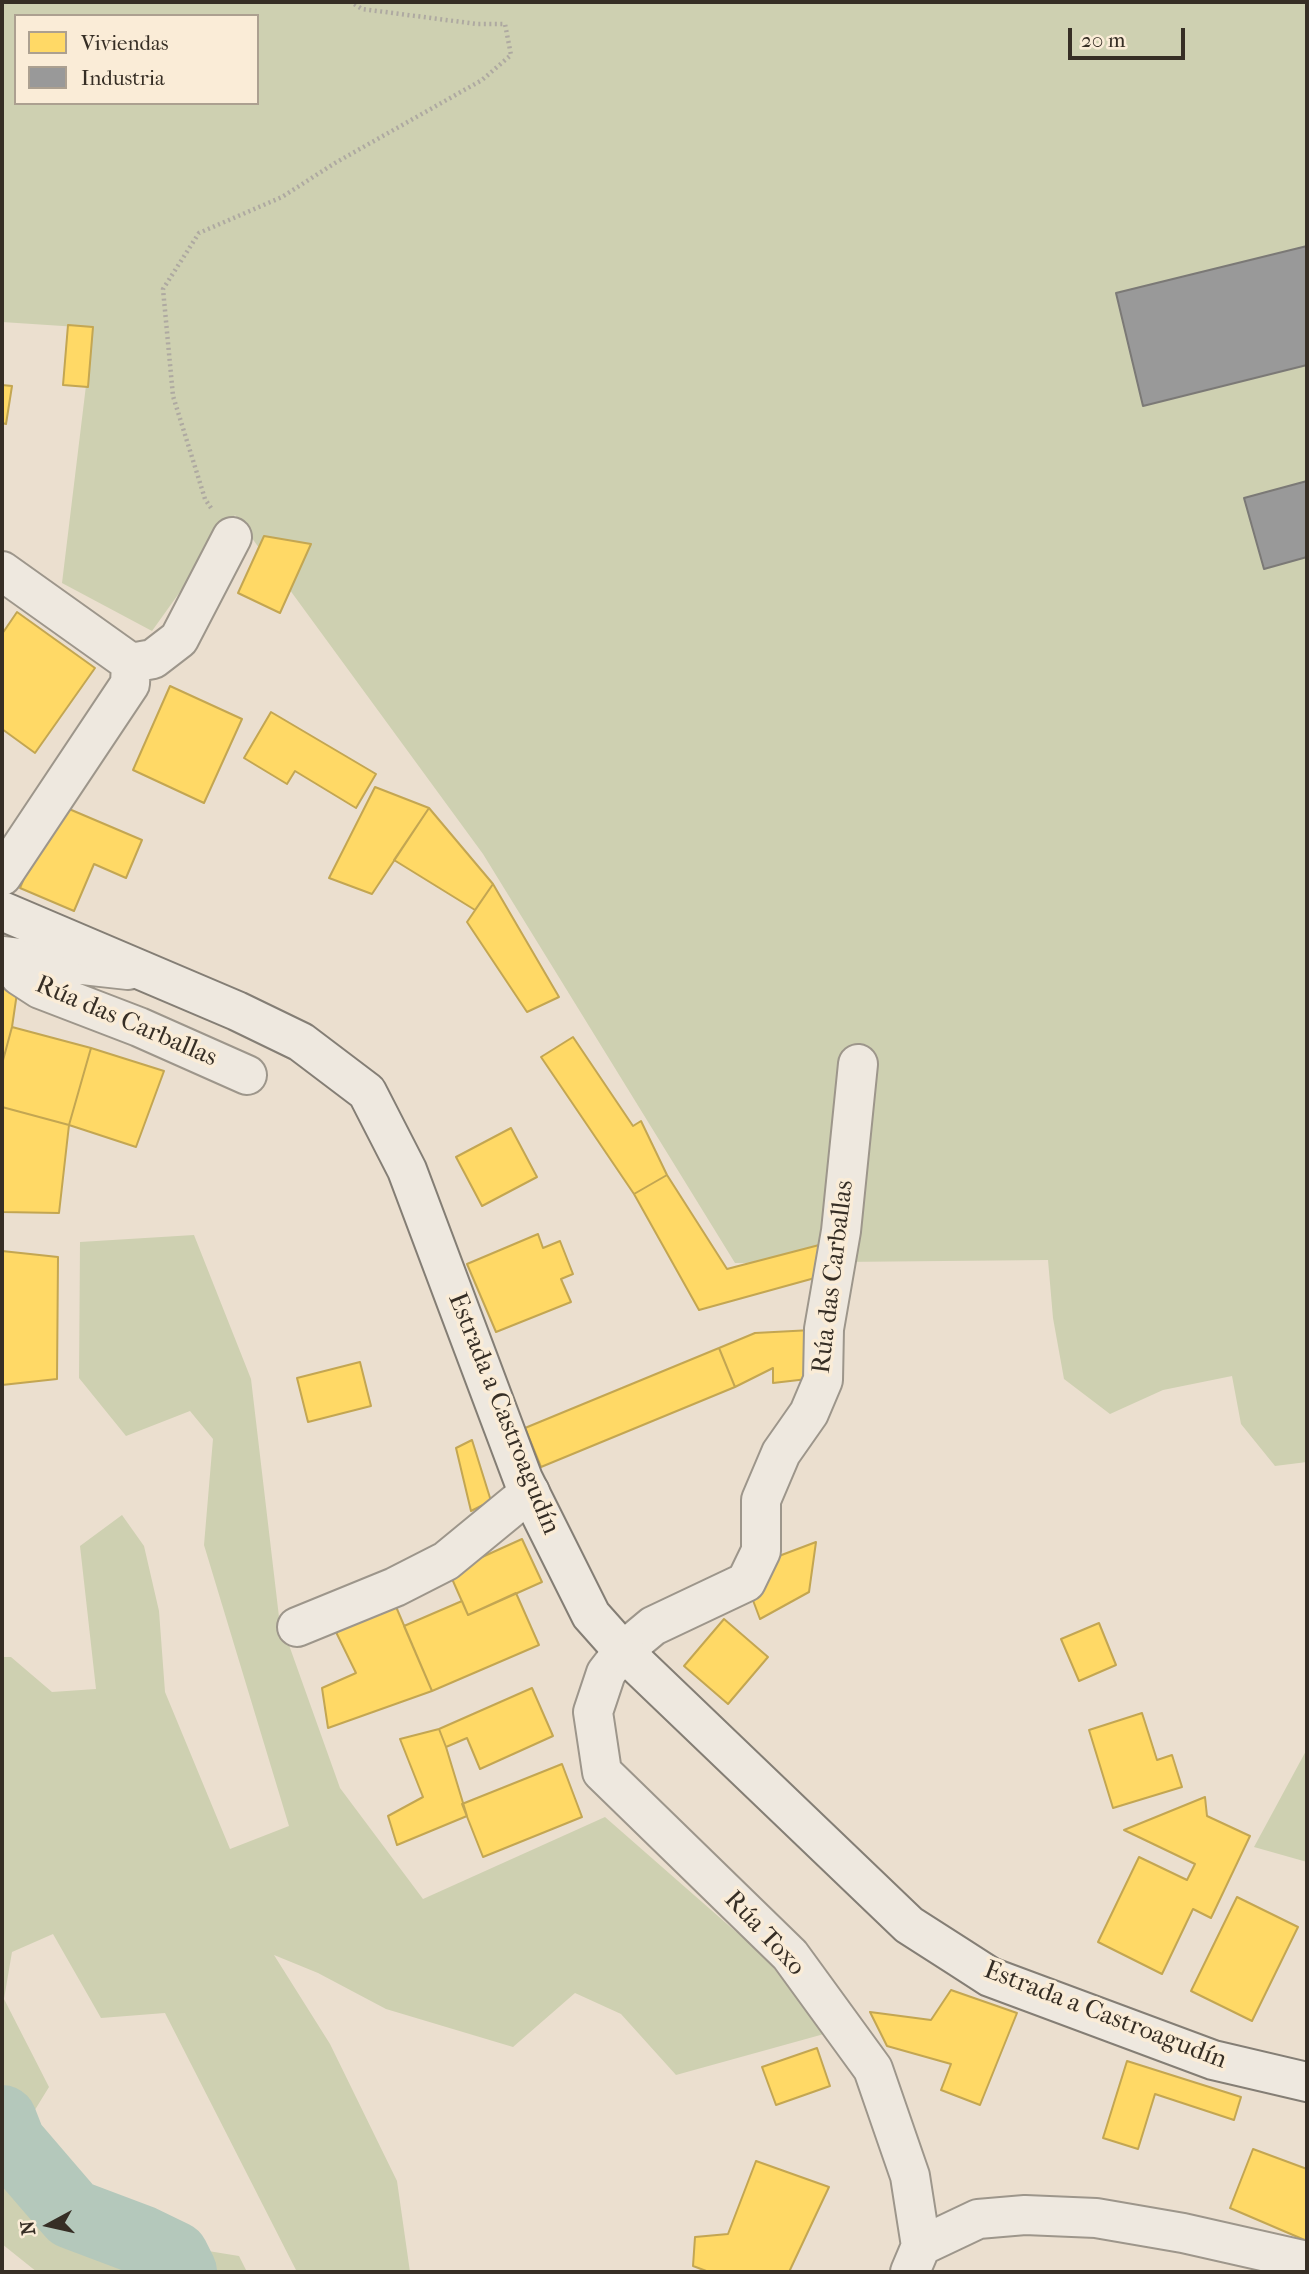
<!DOCTYPE html>
<meta charset="utf-8">
<style>
body{margin:0}
#map{position:relative;width:1309px;height:2274px;overflow:hidden;background:#ebdfcf;font-family:"IM FELL French Canon",serif}
canvas{display:block}
.frame{position:absolute;inset:0;border:4px solid #362e25;pointer-events:none}
.legend{position:absolute;left:14px;top:14px;width:245px;height:91px;box-sizing:border-box;background:#faecd7;border:2px solid #aca090;margin:0;padding:9px 12px;list-style:none;font-size:21px;color:#362e25}
.legend li{display:flex;align-items:center;gap:14px;height:35px}
.legend b{width:35px;border:2px solid #aca090}
.north{position:absolute;left:14px;top:2190px;width:70px;height:70px;-webkit-text-stroke:5px #faecd7;paint-order:stroke;rotate:262deg;font-size:19px;font-weight:700;line-height:28px;text-align:center;color:#362e25}
.north::after{content:'';display:block;margin:auto;width:24px;height:32px;background:#362e25;clip-path:polygon(50% 0,100% 100%,50% 72%,0 100%)}
.scale{position:absolute;left:1068px;top:28px;width:117px;height:32px;box-sizing:border-box;border:4px solid #362e25;border-top:0;padding-left:9px;font-size:21px;line-height:24px;white-space:nowrap;color:#362e25;-webkit-text-stroke:5px #faecd7;paint-order:stroke}
</style>
<div id="map">
<canvas width="1309" height="2274"></canvas>
<div class="frame"></div>
<ul class="legend">
<li><b style="height:19px;background:#ffd966"></b>Viviendas</li>
<li><b style="height:19px;background:#999"></b>Industria</li>
</ul>
<div class="north">N</div>
<div class="scale">20 m</div>
</div>
<script>
const ctx = document.querySelector('canvas').getContext('2d');
ctx.lineJoin = 'round';
function fill(path, color) {
  ctx.fillStyle = color;
  ctx.fill(path, 'evenodd');
}
function stroke(path, color, width, dash) {
  ctx.strokeStyle = color;
  ctx.lineWidth = width;
  ctx.lineCap = dash ? 'butt' : 'round';
  ctx.setLineDash(dash || []);
  ctx.stroke(path);
}
function write(font, color, halo, rows, align = 'center') {
  ctx.font = font + ' "IM FELL French Canon",serif';
  ctx.lineWidth = 7;
  ctx.setLineDash([]);
  ctx.textBaseline = 'middle';
  ctx.strokeStyle = halo;
  ctx.fillStyle = color;
  for (const [text, x, y, turn = 0] of rows) {
    ctx.save();
    ctx.translate(x, y);
    ctx.rotate((+turn || 0) * Math.PI / 180);
    ctx.textAlign = isNaN(turn) ? turn : align;
    if (halo) ctx.strokeText(text, 0, 0);
    ctx.fillText(text, 0, 0);
    ctx.restore();
  }
}
fill(new Path2D(`
 M2,2H1307V1462L1275,1466L1241,1424L1232,1376L1163,1390L1110,1414L1064,1379L1053,1318L1048,1260L735,1263L483,854L235,515L152,631L62,583L93,328L2,322ZM16,16H257V103H16Z
 M194,1235L251,1379L279,1617L340,1788L423,1899L605,1817L767,1959L824,2034L676,2075L621,2014L575,1993L513,2047L386,2009L318,1973L274,1955L330,2044L397,2181L410,2272H297L165,2013L101,2018L53,1934L12,1952L4,1999L49,2087L33,2113L37,2147L94,2197L143,2204L202,2250L239,2256L247,2272H37L2,2244V1657H11L52,1692L96,1689L80,1546L122,1515L144,1546L159,1611L165,1692L230,1849L289,1826L204,1545L213,1439L190,1411L126,1436L79,1378L80,1242Z
 M1307,1749V1862L1254,1847Z`), '#ced0b1');
const homes = new Path2D(`
 M68,325L93,327L88,387L63,385Z
 M2,385L12,386L6,424L2,423Z
 M264,536L311,544L280,613L238,593Z
 M17,612L95,668L35,753L2,729V634Z
 M170,686L242,719L204,803L133,770Z
 M271,712L376,774L356,808L295,771L287,784L244,758Z
 M375,787L429,808L372,894L329,878Z
 M55,803L142,840L126,878L94,864L74,911L20,888Z
 M429,808L493,884L475,910L394,860Z
 M493,884L559,997L527,1012L467,922Z
 M2,985L17,993L12,1027L2,1064Z
 M12,1027L91,1048L69,1125L2,1107V1064Z
 M573,1037L633,1126L641,1121L667,1175L634,1194L541,1057Z
 M91,1048L164,1071L136,1147L69,1125Z
 M2,1107L69,1125L59,1213L2,1212Z
 M511,1128L537,1177L482,1206L456,1157Z
 M667,1175L727,1269L823,1244L822,1276L699,1310L634,1194Z
 M538,1234L543,1248L560,1241L573,1274L561,1279L571,1302L496,1332L467,1264Z
 M2,1251L58,1257L57,1379L2,1385Z
 M812,1330L816,1378L773,1383V1368L735,1387L719,1348L755,1333Z
 M719,1348L735,1387L541,1467L525,1428Z
 M360,1362L371,1406L308,1422L297,1378Z
 M472,1440L491,1501L471,1511L456,1448Z
 M522,1539L542,1582L468,1615L449,1572Z
 M816,1542L809,1592L760,1619L751,1595L771,1559Z
 M516,1593L539,1645L432,1691L404,1626L462,1601L468,1615Z
 M394,1602L432,1691L328,1728L322,1688L356,1673L334,1628Z
 M724,1619L768,1657L728,1704L684,1666Z
 M1099,1623L1116,1665L1079,1681L1061,1639Z
 M532,1688L553,1736L480,1769L467,1738L446,1747L439,1729Z
 M1142,1713L1157,1760L1172,1755L1182,1787L1113,1808L1089,1730Z
 M439,1729L446,1747L467,1816L397,1845L388,1816L423,1797L400,1739Z
 M562,1764L582,1817L483,1857L462,1804Z
 M1205,1797L1207,1816L1250,1836L1211,1918L1193,1909L1162,1974L1098,1942L1139,1857L1187,1880L1195,1864L1124,1830Z
 M1237,1897L1298,1927L1252,2021L1191,1991Z
 M951,1990L1017,2013L980,2105L941,2090L951,2064L887,2046L870,2012L931,2020Z
 M817,2048L830,2086L776,2105L762,2067Z
 M1127,2061L1241,2097L1234,2120L1155,2094L1138,2149L1103,2138Z
 M1253,2149L1307,2169V2241L1230,2208Z
 M756,2161L829,2187L789,2272H709L693,2266L695,2237L728,2234Z`);
fill(homes, '#ffd966');
stroke(homes, '#c3a652', 2);
const industry = new Path2D(`
 M1307,246V365L1143,406L1116,293Z
 M1307,481V557L1264,569L1244,498Z`);
fill(industry, '#999');
stroke(industry, '#7b7976', 2);
stroke(new Path2D(`
 M2,2120L11,2143L72,2214L141,2240L174,2256L182,2272`), '#b4c8bb', 70);
const street = new Path2D(`
 M2,571L131,663L130,684L2,876
 M131,663L153,659L179,639L232,537
 M2,956L128,970
 M19,960L20,976L40,989L139,1027L247,1075
 M858,1064L841,1231L824,1329L823,1380L809,1413L781,1453L761,1500V1551L746,1582L653,1626L623,1651L606,1673L593,1712L602,1772L790,1955L873,2069L910,2176L921,2246L910,2272
 M297,1627L395,1587L446,1561L530,1492
 M921,2246L978,2219L1025,2215L1096,2218L1183,2233L1307,2261`);
const secondary = new Path2D(`
 M2,911L237,1011L301,1042L367,1092L407,1170L523,1479L591,1615L623,1651L909,1925L959,1957L990,1977L1213,2060L1307,2082`);
stroke(street, '#9d968b', 42);
stroke(secondary, '#847e75', 42);
stroke(new Path2D(`
 M211,508L205,499L173,396L163,289L199,233L282,197L335,163L482,80L511,55L505,24H477L362,9L351,2`), '#aea9a1', 4.5, [2, 3.5]);
stroke(street, '#eee8df', 38);
stroke(secondary, '#eee8df', 38);
write('26px', '#362e25', '#faecd7', [
 ["Rúa das Carballas",126,1022,23],
 ["Rúa das Carballas",834,1277,-83],
 ["Estrada a Castroagudín",503,1414,68],
 ["Rúa Toxo",764,1934,47],
 ["Estrada a Castroagudín",1105,2016,21]
]);
</script>
